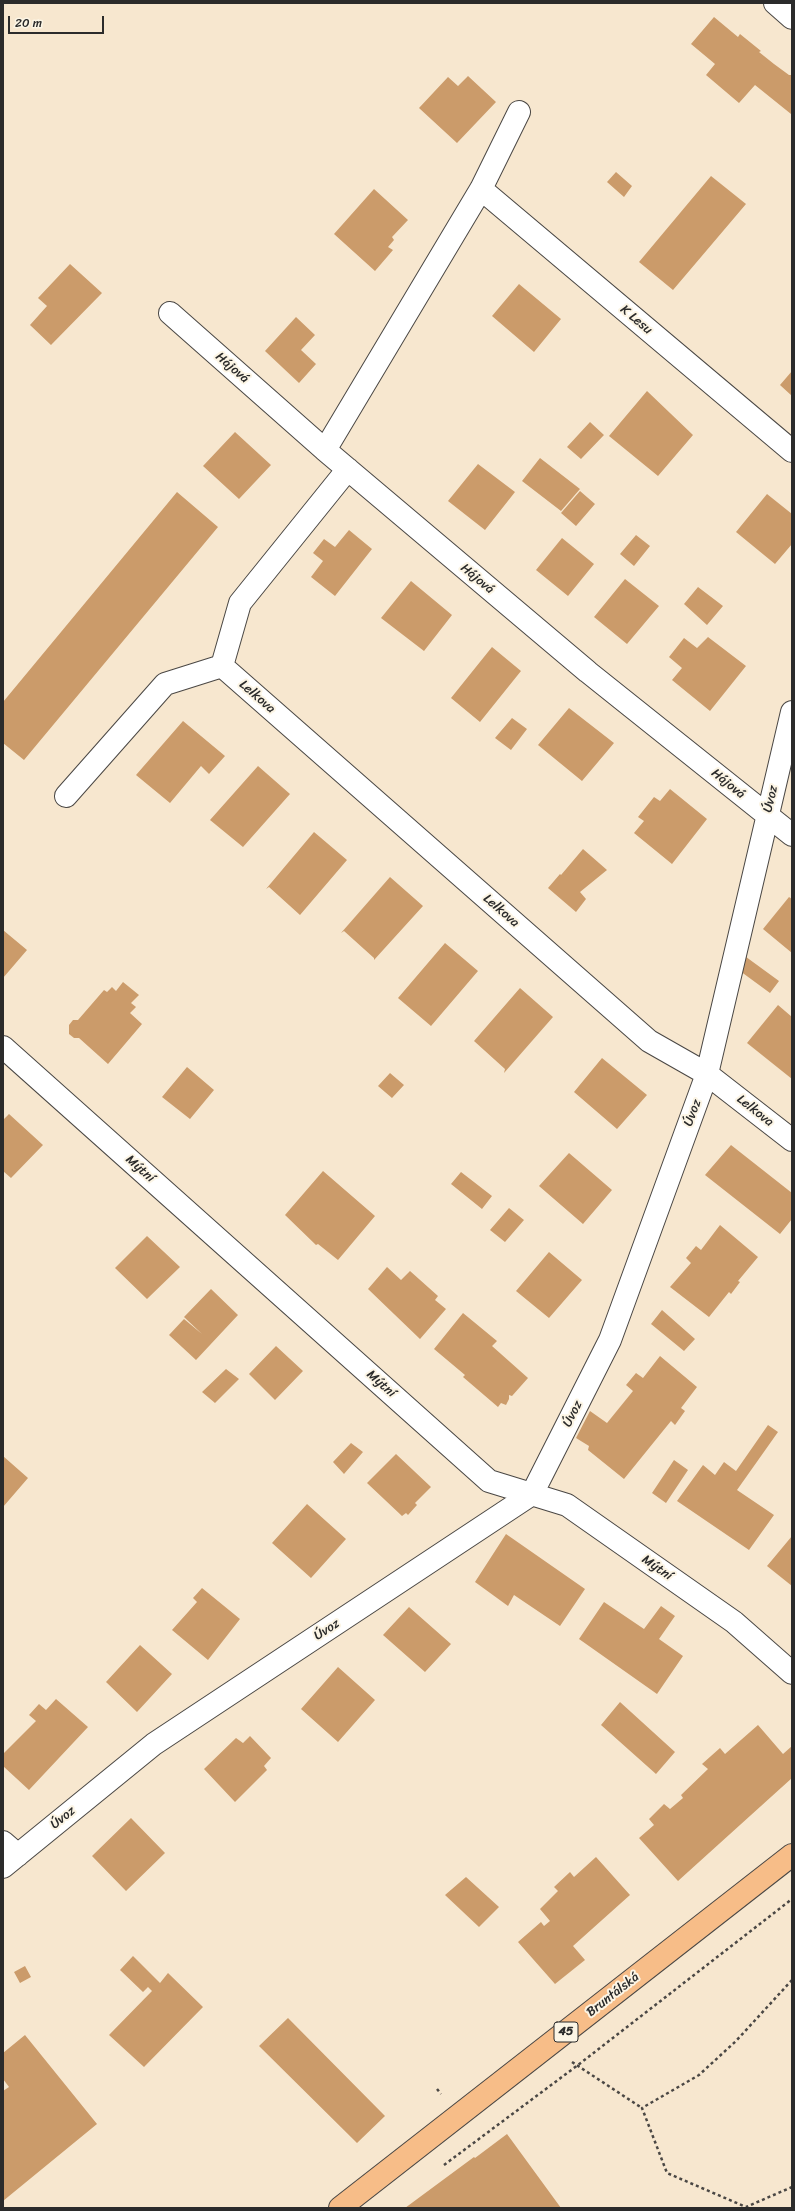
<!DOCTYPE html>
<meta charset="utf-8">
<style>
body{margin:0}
#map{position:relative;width:795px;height:2211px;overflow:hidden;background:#f7e7cf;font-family:Sriracha,sans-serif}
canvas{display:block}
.frame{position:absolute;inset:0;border:4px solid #2b2b2b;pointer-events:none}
.scale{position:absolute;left:8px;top:16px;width:96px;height:18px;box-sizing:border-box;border:2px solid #2b2b2b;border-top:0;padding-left:5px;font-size:12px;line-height:14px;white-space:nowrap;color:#2b2b2b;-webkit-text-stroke:3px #fcf5e5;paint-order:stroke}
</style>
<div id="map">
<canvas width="795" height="2211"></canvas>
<div class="frame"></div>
<div class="scale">20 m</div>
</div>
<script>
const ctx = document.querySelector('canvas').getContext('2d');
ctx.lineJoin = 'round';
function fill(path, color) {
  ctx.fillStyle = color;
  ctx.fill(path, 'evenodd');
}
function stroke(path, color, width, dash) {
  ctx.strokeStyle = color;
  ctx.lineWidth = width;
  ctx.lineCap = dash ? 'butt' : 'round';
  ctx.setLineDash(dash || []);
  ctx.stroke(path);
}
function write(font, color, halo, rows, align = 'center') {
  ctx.font = font + ' Sriracha,sans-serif';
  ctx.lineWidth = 4;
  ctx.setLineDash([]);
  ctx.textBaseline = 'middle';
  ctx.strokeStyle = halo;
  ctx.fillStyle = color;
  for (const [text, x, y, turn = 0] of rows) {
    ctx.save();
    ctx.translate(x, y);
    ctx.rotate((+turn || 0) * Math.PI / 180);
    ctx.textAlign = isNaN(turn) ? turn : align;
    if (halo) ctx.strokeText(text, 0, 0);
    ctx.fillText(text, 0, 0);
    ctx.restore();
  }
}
fill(new Path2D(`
 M714,17L738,37L740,34L761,51L759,52L774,64L789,75H792L791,114L755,85L739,103L706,75L715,64L691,44Z
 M468,76L496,102L457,143L419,108L448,77L458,86Z
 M616,172L632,186L624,197L607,182Z
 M711,176L746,204L673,290L639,262Z
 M374,189L408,220L392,237L394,240L388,247L393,250L375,271L334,234Z
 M70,264L102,293L51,345L30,325L47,306L38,298Z
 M519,284L561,319L534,352L492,316Z
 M296,317L315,335L301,350L316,364L299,383L265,351Z
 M792,371V396L780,385Z
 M647,391L693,435L658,476L609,436Z
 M590,422L604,435L581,459L567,447Z
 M235,432L271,465L239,499L203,466Z
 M540,458L580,489L561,511L522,481Z
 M478,464L515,492L485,530L448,501Z
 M580,491L595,504L576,526L561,513Z
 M177,492L218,527L24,760L3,743V702Z
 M767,494L792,514V544L775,564L736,532Z
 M349,530L372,549L335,596L311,577L323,561L313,553L324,539L335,547Z
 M636,535L650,546L634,566L620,554Z
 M562,538L594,564L568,596L536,570Z
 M625,579L659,606L627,644L594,617Z
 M411,581L452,615L424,651L381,618Z
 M698,587L723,606L707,625L684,604Z
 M708,637L746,666L710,711L672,680L682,668L669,657L684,638L697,648Z
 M492,647L521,671L480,722L451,698Z
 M569,708L614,743L582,781L538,745Z
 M512,718L527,729L511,750L495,738Z
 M183,721L225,756L209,774L201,766L170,803L136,775Z
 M258,766L290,794L243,847L210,820Z
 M670,789L707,819L672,864L634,833L644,821L638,817L654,797L660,801Z
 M314,832L347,860L300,915L269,887L266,889Z
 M583,849L607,870L580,892L586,899L576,912L548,888L560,874L561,875Z
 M390,877L423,906L374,960V958L344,931L341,933Z
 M789,897L792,899V953L763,929Z
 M3,930L27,950L3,978Z
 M445,943L478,971L431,1026L398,998Z
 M742,954L779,981L770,993L740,971Z
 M123,982L139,995L131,1003L136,1007L130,1013L142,1024L108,1064L79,1038H74L69,1034V1025L73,1020H78L104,990L107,992L112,987L116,991Z
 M520,988L553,1017L504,1073L505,1069L474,1041Z
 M778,1005L792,1017V1079L747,1043Z
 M602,1058L647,1095L617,1129L574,1092Z
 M187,1067L214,1090L190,1119L162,1097Z
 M390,1073L404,1085L392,1098L378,1086Z
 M9,1114L43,1145L11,1178L3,1171V1120Z
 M731,1145L792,1193V1219L780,1234L705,1175Z
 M569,1153L612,1190L583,1224L539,1186Z
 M323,1171L375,1216L338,1260L318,1244L316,1245L285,1215Z
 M461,1172L492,1196L482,1209L451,1184Z
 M509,1208L524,1220L505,1242L490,1230Z
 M720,1225L758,1257L738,1281L740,1282L731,1294L729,1292L709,1317L670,1287L691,1263L686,1258L696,1246L701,1250Z
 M147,1236L180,1267L147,1299L115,1268Z
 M549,1252L582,1280L549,1318L516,1291Z
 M387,1267L401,1280L410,1271L438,1296L435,1300L446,1309L420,1339L368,1289Z
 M211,1289L238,1315L196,1360L169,1335L184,1319L202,1334L184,1317Z
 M662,1310L695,1339L684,1351L651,1324Z
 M463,1313L497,1341L492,1346L528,1378L512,1396L509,1395V1399L506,1405L501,1403L498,1407L463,1377L465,1375L434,1349Z
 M276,1346L303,1371L275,1400L249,1374Z
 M660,1356L697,1387L681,1408L685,1411L675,1425L671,1421L624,1479L588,1450L589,1446L576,1438L590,1411L607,1423L633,1391L626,1385L636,1373L643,1378Z
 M226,1369L239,1379L215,1403L202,1392Z
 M768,1425L778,1432L737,1490L774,1515L749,1550L677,1501L703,1465L715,1475L724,1462L736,1471Z
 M351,1443L363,1452L344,1474L333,1462Z
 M396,1454L431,1487L415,1503L417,1505L408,1515L406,1513L402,1516L367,1483Z
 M3,1456L28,1478L3,1507Z
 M674,1460L688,1470L666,1503L652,1493Z
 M307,1504L346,1539L311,1578L272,1543Z
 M506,1534L585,1589L560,1626L514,1595L508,1606L475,1582Z
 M792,1536V1586L767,1566Z
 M202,1588L240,1619L208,1660L172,1630L197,1602L193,1598Z
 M604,1602L644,1629L661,1606L675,1616L659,1639L683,1656L657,1694L579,1639Z
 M409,1607L451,1644L425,1672L383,1635Z
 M140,1645L172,1674L137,1712L106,1682Z
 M338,1667L375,1700L338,1742L301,1709Z
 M56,1699L88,1727L29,1790L3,1766V1754L36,1721L29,1715L39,1704L46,1710Z
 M620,1702L675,1752L656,1774L601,1725Z
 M758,1725L783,1754L792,1746V1778L678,1881L639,1838L654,1825L649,1819L664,1804L670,1809L683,1798L681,1795L708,1769L702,1764L720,1748L725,1754Z
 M250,1736L271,1758L264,1766L267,1770L235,1802L204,1769L236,1738L243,1743Z
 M131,1818L165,1853L126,1891L92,1856Z
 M596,1857L630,1895L573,1946L585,1960L555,1984L518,1942L541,1922L544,1926L550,1921L540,1909L558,1891L554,1887L570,1872L574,1877Z
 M466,1877L499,1907L479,1927L445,1895Z
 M133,1956L160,1983L168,1973L203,2007L144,2067L109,2035L152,1991L148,1987L143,1992L120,1970Z
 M25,1966L31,1977L20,1983L14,1972Z
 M288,2018L385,2116L357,2143L259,2046Z
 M25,2035L97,2124L3,2201V2091L9,2087L3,2079V2053Z
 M507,2134L561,2208H405L474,2157L475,2158Z`), '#cb9b6a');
const minor = new Path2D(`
 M775,3L792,18
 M481,189L792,451
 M170,313L325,450L588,672L792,835
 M325,450L481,189L519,112
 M348,469L240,603L222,666L649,1041L707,1074L792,1140
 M66,796L165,684L222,666
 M3,1047L489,1481L567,1505L734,1622L792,1673
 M3,1842L18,1855
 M3,1867L154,1744L532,1494L610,1340L707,1074L792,712`);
const major = new Path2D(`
 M340,2208L792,1855`);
stroke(minor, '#4a4744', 24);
stroke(major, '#4a4744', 24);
stroke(new Path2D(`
 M792,1980L736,2041L699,2075L642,2108L667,2173L746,2207L792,2187
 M572,2062L642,2108
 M437,2089L441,2094
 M444,2165L578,2065L792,1899`), '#4a4744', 2.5, [3, 3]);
stroke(minor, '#fff', 22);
stroke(major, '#f7bd88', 22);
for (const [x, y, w] of [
 [566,2032,24]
]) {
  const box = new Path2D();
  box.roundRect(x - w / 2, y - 10, w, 20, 3);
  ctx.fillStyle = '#fcf5e5';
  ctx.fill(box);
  stroke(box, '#2b2b2b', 1);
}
write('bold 12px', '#2b2b2b', null, [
 ["45",566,2032]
]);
write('13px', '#2b2b2b', '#fcf5e5', [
 ["K Lesu",636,320,40],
 ["Hájová",232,368,41],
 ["Hájová",477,579,40],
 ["Lelkova",257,697,41],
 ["Hájová",728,784,39],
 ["Úvoz",771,799,-77],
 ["Lelkova",501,911,41],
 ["Lelkova",755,1111,38],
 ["Úvoz",693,1113,-70],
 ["Mýtní",140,1169,42],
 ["Mýtní",381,1384,42],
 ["Úvoz",573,1414,-63],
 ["Mýtní",657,1568,35],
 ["Úvoz",327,1630,-33],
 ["Úvoz",63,1818,-39],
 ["Bruntálská",613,1995,-38]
]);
</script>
